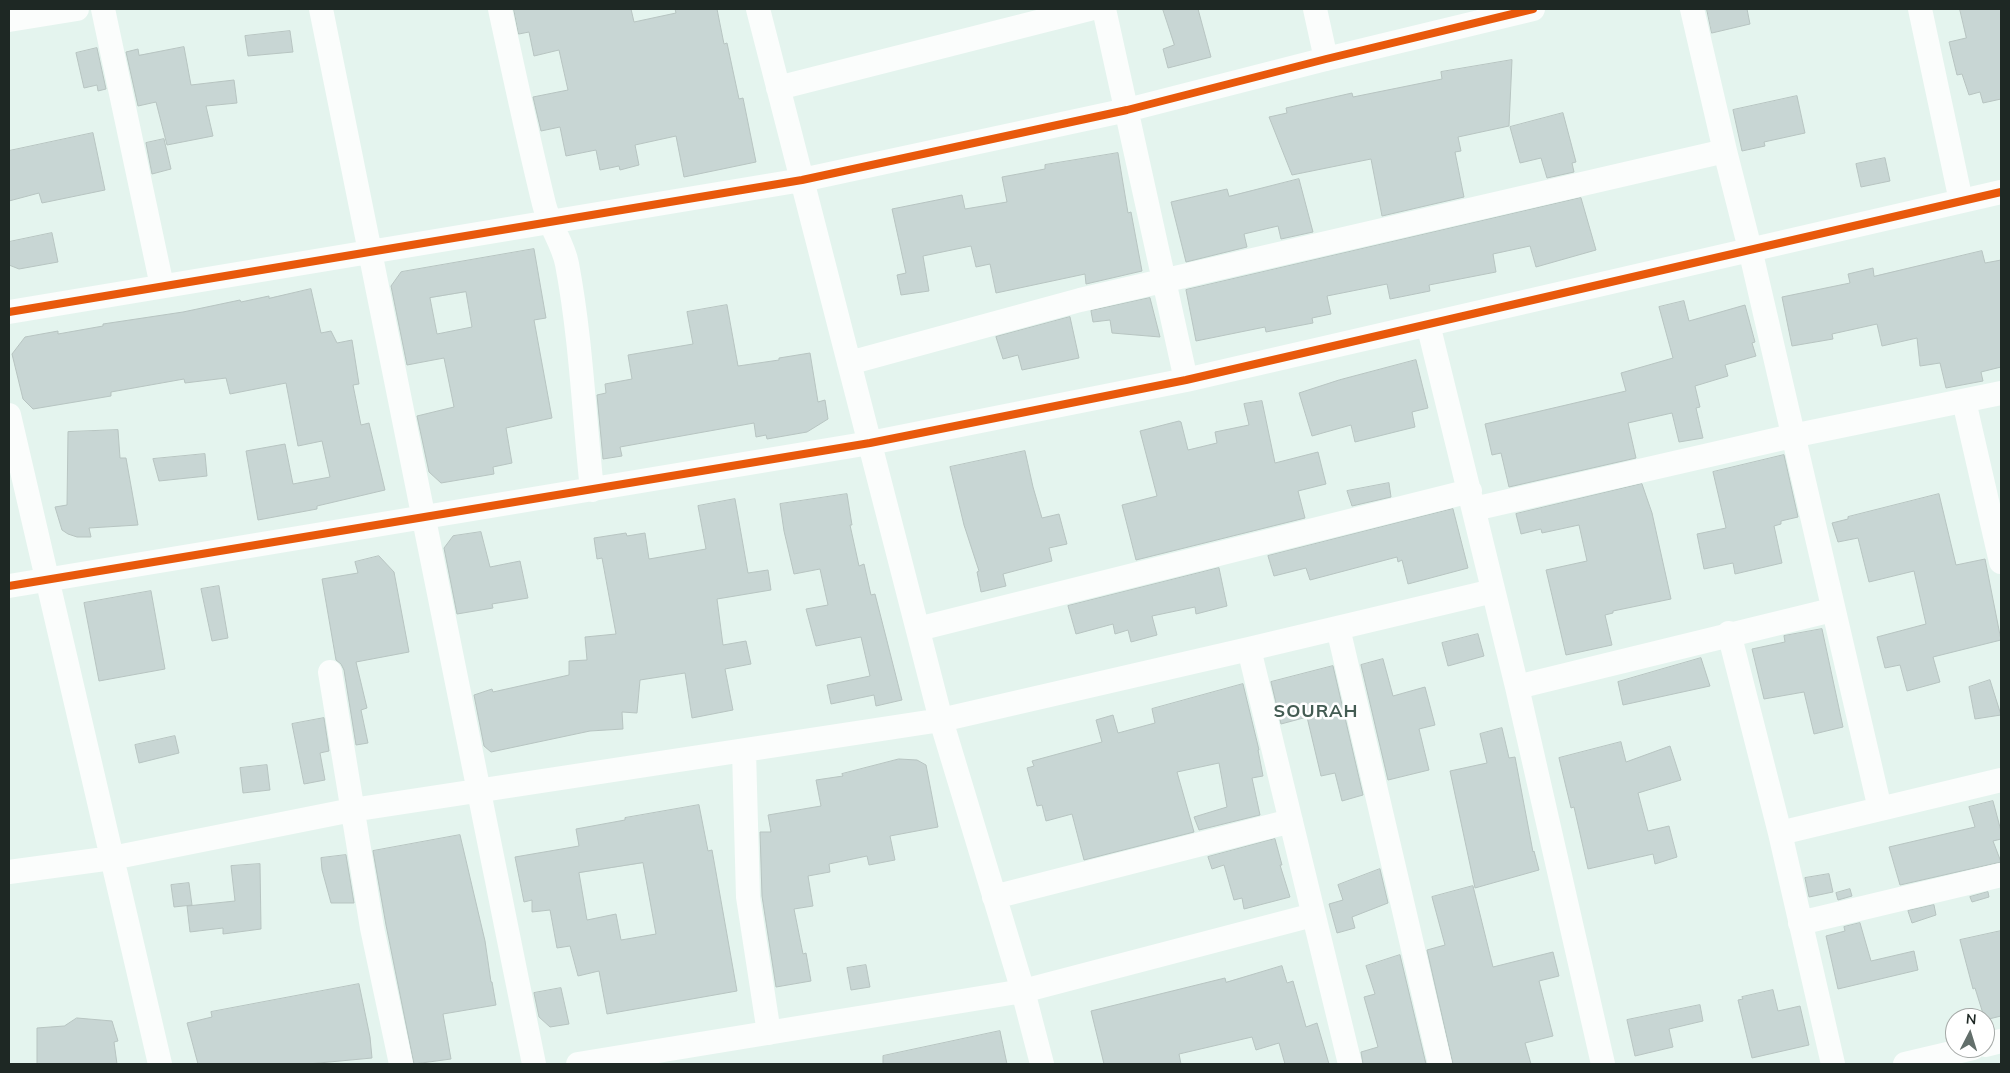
<!DOCTYPE html>
<style>
body{margin:0}
#map{position:relative;width:2010px;height:1073px;overflow:hidden;background:#e4f4ee;font-family:Mulish,sans-serif}
canvas{display:block}
.frame{position:absolute;inset:0;border:10px solid #1e2824;pointer-events:none}
.north{position:absolute;left:1945px;top:1008px;width:50px;height:50px;box-sizing:border-box;background:#fff;border:1px solid #a5a9a7;border-radius:50%;rotate:5deg;font-size:14px;font-weight:700;line-height:20px;text-align:center;color:#1e2824}
.north::after{content:'';display:block;margin:auto;width:18px;height:22px;background:#636f6b;clip-path:polygon(50% 0,100% 100%,50% 72%,0 100%)}
</style>
<div id="map">
<canvas width="2010" height="1073"></canvas>
<div class="frame"></div>
<div class="north">N</div>
</div>
<script>
const ctx = document.querySelector('canvas').getContext('2d');
ctx.lineJoin = 'round';
function fill(path, color) {
  ctx.fillStyle = color;
  ctx.fill(path, 'evenodd');
}
function stroke(path, color, width, dash) {
  ctx.strokeStyle = color;
  ctx.lineWidth = width;
  ctx.lineCap = dash ? 'butt' : 'round';
  ctx.setLineDash(dash || []);
  ctx.stroke(path);
}
function write(font, color, halo, rows, align = 'center') {
  ctx.font = font + ' Mulish,sans-serif';
  ctx.lineWidth = 5;
  ctx.setLineDash([]);
  ctx.textBaseline = 'middle';
  ctx.strokeStyle = halo;
  ctx.fillStyle = color;
  for (const [text, x, y, turn = 0] of rows) {
    ctx.save();
    ctx.translate(x, y);
    ctx.rotate((+turn || 0) * Math.PI / 180);
    ctx.textAlign = isNaN(turn) ? turn : align;
    if (halo) ctx.strokeText(text, 0, 0);
    ctx.fillText(text, 0, 0);
    ctx.restore();
  }
}
const building = new Path2D(`
 M514,9H631L634,22L676,13L675,9H717L724,44L727,43L739,99L743,98L756,162L684,177L676,136L635,145L639,165L620,170L619,166L600,170L596,150L566,156L560,127L541,131L533,97L568,90L559,50L534,56L529,32L519,34Z
 M1163,9H1198L1211,57L1168,68L1163,49L1174,45Z
 M1707,9H1747L1750,24L1712,33Z
 M1960,9H2001V99L1983,103L1980,92L1969,95L1962,74L1957,75L1949,42L1966,38Z
 M290,31L293,52L248,56L245,36Z
 M184,47L191,85L234,80L237,103L206,106L213,136L167,145L156,102L138,106L126,52L138,49L139,55Z
 M97,48L106,89L98,91L97,85L84,88L76,53Z
 M1512,60L1509,126L1458,137L1461,151L1455,152L1464,197L1382,216L1371,159L1292,175L1269,117L1287,113L1286,108L1352,93L1353,97L1442,79L1441,72Z
 M1797,96L1805,133L1764,142L1765,146L1742,151L1733,110Z
 M1563,113L1576,162L1572,163L1574,172L1547,178L1541,158L1520,163L1510,127Z
 M93,133L105,190L42,203L39,193L9,201V151Z
 M164,139L171,169L152,174L146,143Z
 M1118,153L1128,213L1131,212L1142,271L1086,284L1085,274L996,293L990,264L976,267L971,246L923,256L929,291L901,295L897,275L906,273L892,209L962,195L965,209L1007,202L1002,177L1045,169V165Z
 M1885,158L1890,181L1861,187L1856,164Z
 M1299,179L1313,232L1281,239L1278,226L1244,234L1247,247L1186,262L1171,202L1227,189L1229,196Z
 M1581,198L1596,250L1536,267L1530,246L1493,254L1496,272L1429,285L1430,291L1390,299L1387,284L1327,296L1331,314L1312,318L1313,323L1266,332L1265,327L1196,341L1186,290Z
 M52,233L58,262L19,269L9,265V242Z
 M534,249L546,318L534,320L552,418L506,428L512,463L493,467L494,474L441,483L429,472L417,416L454,407L444,358L407,365L391,286L401,272ZM466,292L472,327L437,334L430,298Z
 M1982,251L1985,263L2001,260V367L1981,372L1983,381L1946,388L1940,363L1920,366L1917,338L1882,346L1877,324L1832,334L1833,339L1792,346L1782,297L1850,283L1848,274L1873,268L1874,276Z
 M311,289L321,333L331,331L337,343L352,340L359,384L353,385L361,425L369,423L385,490L317,506V509L258,520L246,451L285,444L293,484L330,477L322,441L298,446L286,383L230,394L226,378L185,383L184,379L111,392V396L33,409L23,399L12,354L25,337L58,331V334L103,326V324L183,312L240,300L241,302L269,296V298Z
 M1150,298L1160,337L1112,333L1110,320L1093,322L1091,311Z
 M1684,301L1689,321L1745,305L1755,342L1752,343L1756,356L1725,365L1728,376L1695,386L1700,407L1696,408L1703,438L1679,442L1672,413L1628,423L1636,458L1509,487L1501,453L1492,455L1485,424L1626,391L1621,373L1673,358L1659,307Z
 M727,305L738,366L779,360V358L810,353L818,402L825,400L828,419L807,432L767,439L766,435L756,437L754,423L620,447L622,456L603,459L597,395L606,393L605,384L632,379L628,355L693,344L687,312Z
 M1070,317L1079,358L1022,370L1018,355L1003,359L996,337Z
 M1416,360L1428,408L1412,412L1415,427L1355,442L1351,425L1312,436L1299,393L1339,380Z
 M1262,401L1275,463L1318,452L1326,484L1298,491L1305,518L1136,560L1122,505L1157,496L1140,431L1179,421L1181,422L1188,450L1217,443L1215,432L1249,425L1244,404Z
 M118,430L120,458H126L138,525L89,528L91,537H77L68,534L62,530L55,507L67,505L68,432Z
 M1025,451L1033,487L1042,518L1059,514L1067,544L1049,548L1052,561L1003,574L1006,586L981,592L977,572L979,571L964,525L950,467Z
 M205,454L207,476L159,481L153,459Z
 M1784,455L1798,517L1781,521V524L1774,526L1782,563L1735,574L1733,563L1704,569L1697,534L1726,528L1713,472Z
 M1389,483L1391,497L1352,506L1347,491Z
 M1642,484L1652,513L1671,599L1613,611V613L1605,615L1612,645L1566,655L1546,570L1587,561L1579,525L1542,533L1541,529L1521,534L1516,514Z
 M847,494L852,525H850L859,566L864,564L871,595L875,594L902,700L876,706L874,695L831,704L827,685L870,676L861,637L816,646L806,609L828,605L820,569L794,574L784,531L780,504Z
 M1939,494L1956,565L1985,559L2001,640L1933,657L1940,682L1907,691L1900,665L1885,668L1877,637L1926,624L1914,571L1869,582L1858,538L1838,542L1832,523L1848,519V517Z
 M735,499L748,573L768,570L771,590L717,599L723,645L746,641L751,664L725,669L733,710L692,718L685,673L640,680L637,713L622,712L623,729L590,731L491,752L484,746L474,695L492,689L493,692L569,675V661L587,660L585,637L616,634L602,558L597,559L594,538L626,533L627,536L645,533L649,559L706,549L698,506Z
 M1453,509L1468,568L1408,584L1402,560L1398,562L1397,557L1310,580L1306,568L1274,576L1268,556Z
 M481,532L490,567L520,561L528,598L492,604L493,608L457,614L444,548L453,536Z
 M379,556L394,572L409,652L356,662L367,708L361,710L368,743L356,745L344,670L341,664L336,660L322,579L358,573L355,562Z
 M1219,568L1227,606L1196,614L1195,607L1152,616L1157,635L1131,642L1128,630L1115,634L1113,624L1076,634L1068,606Z
 M219,586L228,638L212,641L201,589Z
 M151,591L165,669L99,681L84,603Z
 M1822,629L1843,727L1814,734L1804,692L1764,699L1752,649L1785,642L1784,636Z
 M1478,634L1484,656L1448,666L1442,643Z
 M1701,658L1710,686L1623,705L1618,682Z
 M1383,659L1393,696L1425,687L1435,725L1419,729L1429,770L1388,780L1361,665Z
 M1333,666L1363,795L1342,801L1335,773L1321,776L1307,717L1281,724L1271,682Z
 M1990,680L2001,715L1975,719L1969,687Z
 M1243,684L1259,750H1258L1263,776L1252,778L1260,815L1199,830L1194,817L1227,807L1219,763L1177,772L1194,832L1084,860L1072,814L1046,821L1042,805L1037,806L1027,768L1034,766L1032,761L1102,742L1096,720L1113,715L1118,733L1155,723L1152,709Z
 M324,718L329,751L320,753L325,780L304,784L292,724Z
 M1502,728L1509,758L1515,757L1533,852L1534,851L1539,870L1475,888L1450,771L1487,763L1480,734Z
 M175,736L179,753L139,763L135,745Z
 M1621,742L1626,762L1670,746L1681,780L1638,793L1648,831L1669,826L1677,857L1655,864L1653,854L1588,869L1574,807L1571,808L1559,758Z
 M899,759L917,760L926,765L938,827L890,836L895,860L869,865L867,856L829,864L830,872L808,876L813,906L794,909L803,954L806,953L811,981L776,987L762,896L760,832H771L768,815L821,806L816,780L843,776L842,774Z
 M267,765L270,790L243,793L240,768Z
 M1993,801L2001,831V839L1993,841L2001,862L1900,885L1889,847L1975,827L1969,807Z
 M699,805L708,851L712,850L737,991L607,1014L599,971L578,976L570,946L557,948L550,910L532,912V900L524,902L515,857L579,846L576,829L625,820V818ZM643,863L656,934L621,940L616,914L587,920L579,873Z
 M460,835L485,941L491,982H492L496,1005L443,1014L451,1059L414,1064L386,925L373,851Z
 M1275,839L1282,865H1280L1290,897L1244,909L1242,898L1234,900L1224,865L1212,869L1208,857Z
 M346,855L354,903H331L322,870L321,858Z
 M260,864L261,929L223,934V928L190,932L187,906L235,901L231,866Z
 M1380,869L1388,903L1352,917L1355,928L1337,933L1329,904L1343,900L1338,885Z
 M1829,874L1833,892L1809,897L1805,878Z
 M189,883L192,905L174,907L171,885Z
 M1473,886L1493,967L1553,952L1559,976L1539,981L1553,1036L1525,1043L1531,1064H1453L1427,950L1445,945L1432,897Z
 M1850,889L1852,896L1838,900L1836,893Z
 M1988,892L1989,897L1972,902L1970,897Z
 M1934,905L1936,915L1912,923L1908,911Z
 M1860,923L1871,961L1914,951L1918,970L1838,989L1826,936L1845,931L1844,927Z
 M2001,931V1016L1985,1020L1975,988L1973,989L1960,940Z
 M1400,955L1426,1064H1363L1361,1052L1378,1047L1364,997L1375,994L1366,966Z
 M866,965L870,987L851,990L847,968Z
 M1282,966L1287,983L1293,981L1306,1027L1317,1023L1329,1064H1285L1279,1043L1256,1050L1252,1037L1179,1054L1181,1064H1104L1091,1011L1225,978L1226,982Z
 M359,984L370,1037L372,1058L308,1064H198L187,1023L212,1017L211,1012Z
 M561,988L569,1024L550,1027L539,1017L534,993Z
 M1773,990L1778,1011L1800,1006L1809,1045L1752,1058L1738,1000L1743,999L1742,997Z
 M1700,1005L1703,1021L1669,1029L1673,1047L1635,1056L1627,1020Z
 M77,1018L112,1021L118,1041L114,1042L117,1064H37V1028L64,1026Z
 M1000,1031L1007,1064H883V1056Z`);
fill(building, '#c8d6d4');
stroke(building, '#b7c4c1', 1);
stroke(new Path2D(`
 M103,9L162,286
 M321,9L534,1064
 M500,9C514,74 528,139 544,204C549,225 563,243 567,264C581,338 584,415 592,490
 M758,9L941,720L1023,991L1042,1064
 M1104,9L1186,380
 M1315,9L1326,59
 M1692,9L1725,151L1750,249L1880,809
 M1920,9L1961,201
 M9,20L77,9
 M778,88L1089,9
 M9,312L802,180L1127,110L1326,59L1533,9
 M1428,324L1517,687L1603,1064
 M849,363L1080,300L1725,151
 M1964,401L2001,562
 M9,415L160,1064
 M1474,509L1792,436L2001,393
 M9,586L870,443L1186,380L2001,192
 M1338,628L1440,1064
 M918,629L1470,491
 M1729,633L1780,833L1833,1064
 M1249,649L1350,1064
 M330,672L372,928L401,1064
 M1517,687L1832,610
 M744,751L748,897L769,1033
 M1780,833L2001,780
 M9,872L112,858L352,810L941,720L1249,649L1493,591
 M994,897L1291,821
 M1800,923L2001,875
 M1985,1045L2001,1041
 M578,1064L1023,991L1313,915
 M1905,1064L1973,1048`), '#fbfdfc', 24);
stroke(new Path2D(`
 M9,312L802,180L1127,110L1326,59L1533,9
 M9,586L870,443L1186,380L2001,192`), '#e8590c', 8);
ctx.letterSpacing = '1px';
write('bold 18px', '#445c53', '#fff', [
 ["SOURAH",1316,712]
]);
ctx.letterSpacing = '0px';
</script>
